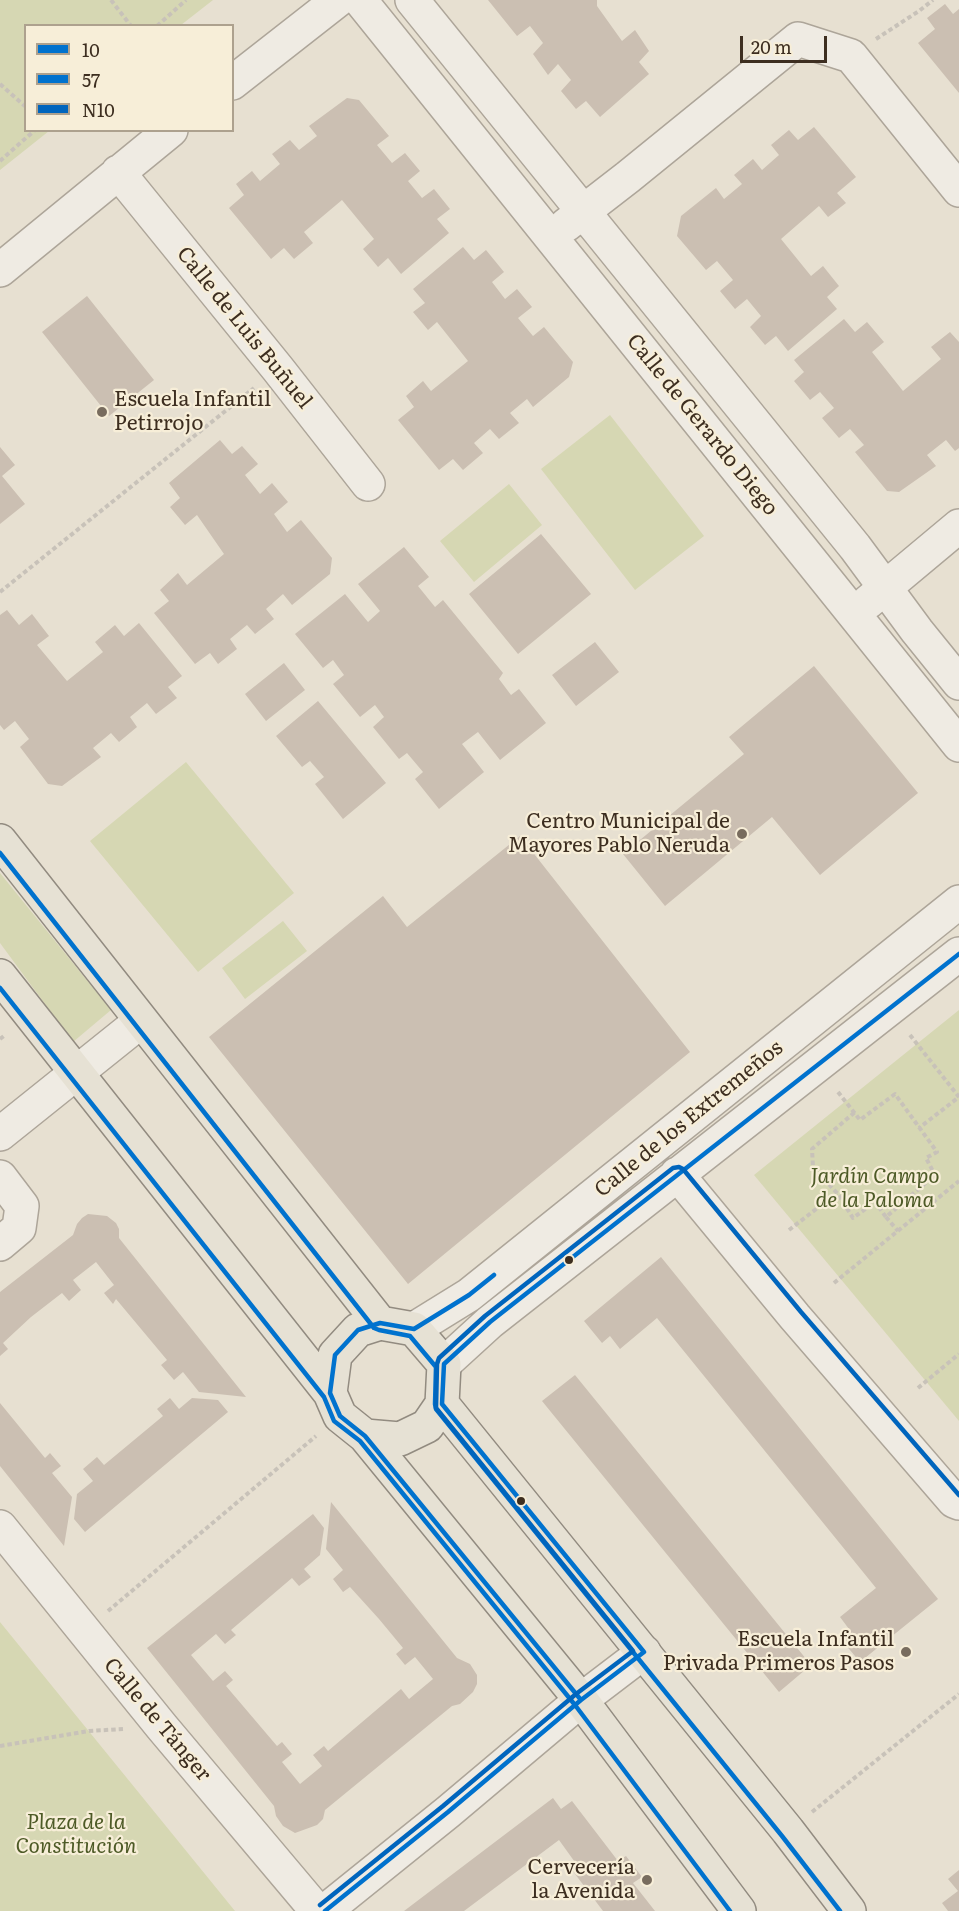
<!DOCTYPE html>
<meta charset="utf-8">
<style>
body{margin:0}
#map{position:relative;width:959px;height:1911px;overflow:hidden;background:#e7e0d1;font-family:Literata,serif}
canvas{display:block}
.legend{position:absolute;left:24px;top:24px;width:210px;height:108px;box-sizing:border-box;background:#f7eed8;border:2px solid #ada18e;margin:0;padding:8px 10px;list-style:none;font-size:18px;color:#3d2e20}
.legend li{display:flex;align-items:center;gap:12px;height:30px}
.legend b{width:30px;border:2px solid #ada18e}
.scale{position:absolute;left:740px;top:36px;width:87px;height:27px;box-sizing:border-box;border:3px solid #3d2e20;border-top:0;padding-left:8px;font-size:18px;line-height:21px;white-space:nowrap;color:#3d2e20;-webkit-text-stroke:4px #f7eed8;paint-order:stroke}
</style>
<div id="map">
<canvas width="959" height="1911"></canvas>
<ul class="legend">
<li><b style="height:8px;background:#0072ce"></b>10</li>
<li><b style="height:8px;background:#0072ce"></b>57</li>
<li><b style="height:8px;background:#0065bd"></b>N10</li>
</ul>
<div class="scale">20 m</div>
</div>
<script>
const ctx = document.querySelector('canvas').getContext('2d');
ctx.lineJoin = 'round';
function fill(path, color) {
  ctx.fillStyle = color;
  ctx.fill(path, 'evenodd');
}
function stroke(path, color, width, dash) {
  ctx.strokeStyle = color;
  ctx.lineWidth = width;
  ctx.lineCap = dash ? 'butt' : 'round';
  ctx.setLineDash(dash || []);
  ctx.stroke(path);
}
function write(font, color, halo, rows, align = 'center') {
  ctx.font = font + ' Literata,serif';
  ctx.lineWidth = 4.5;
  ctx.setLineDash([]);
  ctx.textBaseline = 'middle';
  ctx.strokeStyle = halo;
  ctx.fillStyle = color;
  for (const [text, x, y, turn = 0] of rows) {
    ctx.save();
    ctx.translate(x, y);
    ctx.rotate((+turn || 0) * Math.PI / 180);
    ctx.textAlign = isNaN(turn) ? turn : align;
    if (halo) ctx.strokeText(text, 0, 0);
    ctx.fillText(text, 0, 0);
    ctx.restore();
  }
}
fill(new Path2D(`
 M0,0H213L181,25L26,26V130L49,131L0,170Z
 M610,415L704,536L635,590L541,469Z
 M509,484L542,525L474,582L440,541Z
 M186,762L294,893L198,972L90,841Z
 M0,873L111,1010L73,1042L0,943Z
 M283,921L307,951L245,999L222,968Z
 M959,1010V1421L754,1175Z
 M0,1622L235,1911H0Z`), '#d6d7b3');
fill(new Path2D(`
 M488,0H597V6L622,41L635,30L649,51L639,62L649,74L600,117L586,101L576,109L561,91L571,80L558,64L548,75L533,54L543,43L530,26L517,36Z
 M945,4L953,14L959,9V93L918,43L935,29L927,18Z
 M347,98L359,100L389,136L377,145L392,163L405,153L420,171L408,181L422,198L434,189L450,209L437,219L449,233L401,274L388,258L378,267L363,249L374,239L342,200L304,232L313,243L294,259L284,248L271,259L229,208L244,195L236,184L252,171L260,181L280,164L272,154L290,140L299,150L317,136L309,126Z
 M814,127L856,177L837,193L846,203L828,217L819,206L781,239L811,276L823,266L839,286L827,297L837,309L788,351L776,336L765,345L750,327L761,316L747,299L735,309L720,291L733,280L717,261L706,270L677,236L681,216L716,188L724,199L742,184L734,175L753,159L762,170L779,155L771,145L789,130L798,140Z
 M463,247L474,260L486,250L504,272L492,282L505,299L517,289L532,307L518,318L533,336L544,327L573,362L569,377L533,407L527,399L510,413L519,423L499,439L490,429L474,443L483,453L463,470L453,459L439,470L398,420L414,407L406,396L423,381L431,391L468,361L437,322L428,330L413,312L425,303L413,289Z
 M87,296L154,380L109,416L42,332Z
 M844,319L855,332L867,322L884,342L872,352L903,391L941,359L931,347L950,332L959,342V448L955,451L946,440L927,455L936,466L899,492L887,491L855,452L864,445L850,429L839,438L822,418L834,408L820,392L810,400L794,381L804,372L794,360Z
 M220,440L232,454L242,446L258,464L245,475L260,494L272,483L288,502L274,514L287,532L301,520L332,558L330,574L292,605L283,594L266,609L274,619L255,634L247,625L230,639L237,649L218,664L210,653L195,664L154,613L169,601L160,590L178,573L187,585L224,554L197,515L185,525L170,507L180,498L169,483Z
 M0,447L15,465L2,476L25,504L0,524Z
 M541,534L591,594L518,654L469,594Z
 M404,547L429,577L418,586L435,607L443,600L503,673L499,679L511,695L519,689L546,723L500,760L478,732L462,744L484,772L439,809L415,779L423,772L407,753L399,759L373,727L384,717L375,705L360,717L333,684L344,675L333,660L323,668L295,634L345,594L368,622L380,611L358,584Z
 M7,610L19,625L32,614L49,636L37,645L67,681L103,652L95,642L115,625L124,636L139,623L182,676L168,687L177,698L156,714L147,703L130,717L137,727L119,742L111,733L93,748L101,757L62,786L48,784L20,747L29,739L15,721L4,730L0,725V615Z
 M595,642L619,672L576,706L552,675Z
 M284,663L305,690L266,721L245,694Z
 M814,666L918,793L820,875L772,817L665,906L623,854L744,754L729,737Z
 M318,701L386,783L343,819L315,784L324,777L310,761L302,767L276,736Z
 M520,836L690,1052L408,1284L209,1037L383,896L407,927Z
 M88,1214L107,1216L116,1223L119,1229V1238L246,1397L199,1392L183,1372L174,1380L161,1365L167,1360L116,1299L113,1304L104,1293L114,1285L96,1262L73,1280L81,1290L69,1301L62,1293L31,1317L3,1343L8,1349L0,1356V1292L73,1235L77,1224L82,1218Z
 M661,1257L938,1599L860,1662L839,1637L849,1629L840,1617L876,1588L657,1318L620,1349L610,1336L602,1343L584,1321Z
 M575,1375L811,1665L779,1692L542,1401Z
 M170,1398L179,1409L192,1398L218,1400L228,1412L85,1532L74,1519L77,1494L93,1481L83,1469L97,1457L104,1465L163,1416L157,1409Z
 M0,1403L45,1458L50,1453L61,1466L52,1473L72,1497L64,1546L0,1466Z
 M331,1502L457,1658L470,1664L477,1675V1684L473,1692L460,1704L452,1706L325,1810L323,1819L317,1825L295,1833L283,1826L276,1816L274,1806L147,1648L313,1514L324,1528L320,1555L304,1569L311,1577L299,1586L292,1578L231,1630L236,1635L225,1644L216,1634L191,1655L213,1681L225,1671L233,1680L226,1686L277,1746L282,1742L292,1754L282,1762L300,1784L322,1766L313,1755L324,1746L328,1751L401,1689L409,1699L433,1679L415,1657L405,1665L396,1654L403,1648L379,1619L350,1587L343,1592L333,1579L343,1570L326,1549Z
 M553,1798L561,1809L572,1801L618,1861L626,1856L642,1877L633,1883L655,1911H603L572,1870L577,1865L559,1840L464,1911H404Z
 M959,1870V1911H948L942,1903L958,1891L948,1879Z`), '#cbbfb2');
const minor = new Path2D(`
 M360,0L959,745
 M412,0L855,547L917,631L959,683
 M232,83L338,0
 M118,172L278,369L368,484
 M566,225L628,177L798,39L851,56L959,190
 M0,270L171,130
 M868,602L959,526
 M0,1134L141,1021
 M677,1174L795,1317L954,1501L959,1503
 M0,1177L22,1206L19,1228L0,1244
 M414,1329L469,1295L959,902
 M444,1364L490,1322L959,954
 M0,1527L162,1727L317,1911
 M325,1911L448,1812L581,1700L644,1652`);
const major = new Path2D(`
 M0,841L380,1323
 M0,976L330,1393
 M442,1404L788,1831L849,1911
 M365,1436L400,1439L427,1426L442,1404L444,1364L414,1329L380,1323L358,1330L335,1355L330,1393L340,1416L365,1436L581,1700L739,1911`);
stroke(minor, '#ada599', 36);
stroke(major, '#928b80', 36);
stroke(new Path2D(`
 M111,0L131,26
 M157,26L186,0
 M876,39L919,11L933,0
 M0,84L26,107
 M0,161L35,130
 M0,592L254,388
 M910,1035L959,1097L919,1128
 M0,1039L5,1035
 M838,1092L860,1120L895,1094L937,1152L926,1158L935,1175L886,1217L875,1202L853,1218L837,1193L813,1167L812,1149L855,1112
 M886,1217L898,1231
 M789,1230L837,1193
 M834,1283L959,1181
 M918,1388L959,1354
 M108,1611L316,1436
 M0,1746L89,1731L123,1729
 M812,1812L959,1694`), '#c8c2b9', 4, [4.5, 3]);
stroke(minor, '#efebe3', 33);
stroke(major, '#e6e1d4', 33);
stroke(new Path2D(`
 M494,1275L469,1295L414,1329L380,1323L358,1330L335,1355L330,1393L340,1416L365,1436L581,1700
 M325,1911L448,1812L581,1700L644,1652L442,1404L444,1364L490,1322L959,954`), '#0072ce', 4.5);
stroke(new Path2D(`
 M0,853L374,1328L379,1330L410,1336L436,1367L435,1404L436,1409L782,1836L840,1911
 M0,988L324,1397L334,1421L360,1441L575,1705L730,1911`), '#0072ce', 4.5);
stroke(new Path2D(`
 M320,1905L443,1806L576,1694L633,1651L436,1408L437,1364L439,1358L485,1316L673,1168L679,1167L683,1169L801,1312L959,1495`), '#0065bd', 4.5);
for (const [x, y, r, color] of [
 [102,412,6,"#786c5e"],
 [742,834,6,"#786c5e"],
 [569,1260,5,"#3d2e20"],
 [521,1501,5,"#3d2e20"],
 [906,1652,6,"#786c5e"],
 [647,1880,6,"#786c5e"]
]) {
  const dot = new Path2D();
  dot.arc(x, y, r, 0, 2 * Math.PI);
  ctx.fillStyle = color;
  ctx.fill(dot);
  stroke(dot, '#f7eed8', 2);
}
write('21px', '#3d2e20', '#f7eed8', [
 ["Calle de Luis Buñuel",244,328,51],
 ["Calle de Gerardo Diego",702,425,51],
 ["Calle de los Extremeños",689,1119,-39],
 ["Calle de Tánger",157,1720,50]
]);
write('21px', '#3d2e20', '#f7eed8', [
 ["Escuela Infantil",114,400,"left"],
 ["Petirrojo",114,424,"left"],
 ["Centro Municipal de",730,822],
 ["Mayores Pablo Neruda",730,846],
 ["Escuela Infantil",894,1640],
 ["Privada Primeros Pasos",894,1664],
 ["Cervecería",635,1868],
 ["la Avenida",635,1892]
], 'right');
write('italic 21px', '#4d5a26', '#f7eed8', [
 ["Jardín Campo",875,1177],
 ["de la Paloma",875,1201],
 ["Plaza de la",76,1823],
 ["Constitución",76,1847]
]);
</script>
